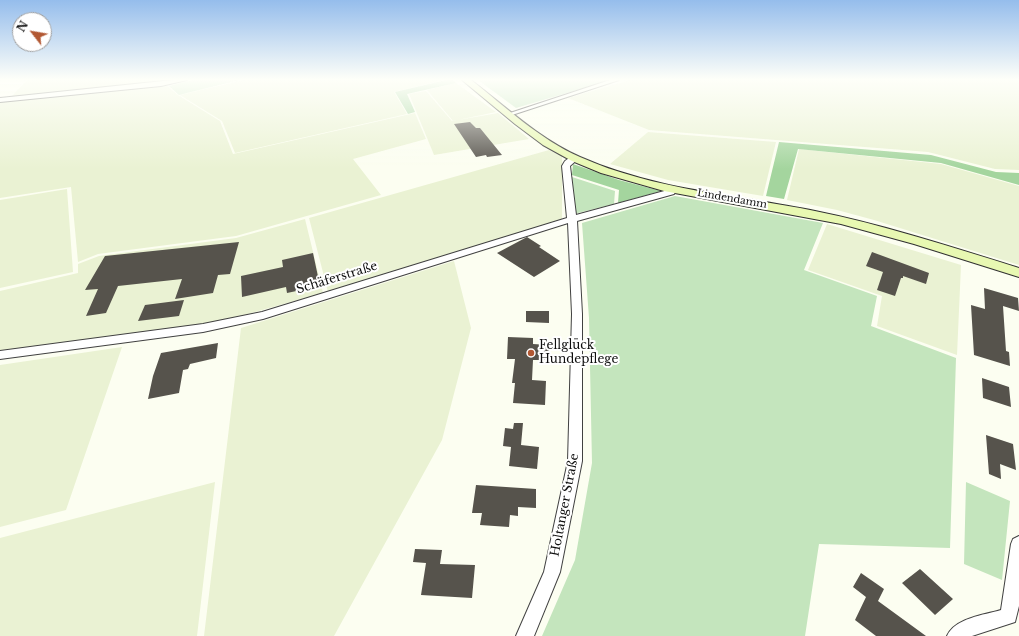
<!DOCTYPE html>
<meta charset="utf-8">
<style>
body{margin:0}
#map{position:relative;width:1019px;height:636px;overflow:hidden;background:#fcfef1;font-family:"Libre Baskerville",serif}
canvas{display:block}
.north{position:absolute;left:12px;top:12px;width:40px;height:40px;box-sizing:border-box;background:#fff;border:1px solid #9f9f9f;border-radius:50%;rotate:301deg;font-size:11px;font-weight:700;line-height:16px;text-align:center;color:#0e0e0e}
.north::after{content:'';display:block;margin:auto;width:14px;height:18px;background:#b25833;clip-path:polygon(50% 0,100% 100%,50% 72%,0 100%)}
</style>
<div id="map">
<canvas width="1019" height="636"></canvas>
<div class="north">N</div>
</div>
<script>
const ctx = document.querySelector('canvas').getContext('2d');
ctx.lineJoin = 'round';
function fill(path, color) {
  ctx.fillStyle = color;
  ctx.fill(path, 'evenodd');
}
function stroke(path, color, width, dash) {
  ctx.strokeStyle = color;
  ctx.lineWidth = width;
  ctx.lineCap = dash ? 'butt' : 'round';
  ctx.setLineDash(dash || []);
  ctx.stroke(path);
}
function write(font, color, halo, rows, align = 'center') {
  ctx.font = font + ' "Libre Baskerville",serif';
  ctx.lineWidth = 4;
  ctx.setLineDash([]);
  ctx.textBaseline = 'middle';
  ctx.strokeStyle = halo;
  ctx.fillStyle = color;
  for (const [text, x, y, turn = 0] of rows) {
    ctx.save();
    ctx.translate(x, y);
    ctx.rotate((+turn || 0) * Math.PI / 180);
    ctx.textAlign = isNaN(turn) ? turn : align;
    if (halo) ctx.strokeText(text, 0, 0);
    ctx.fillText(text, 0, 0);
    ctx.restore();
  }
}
fill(new Path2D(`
 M27,80H163L160,83L11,97Z
 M244,80H444L394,92L407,114L235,153L222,121L180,95Z
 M630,80H1019V170L995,169L928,152L649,130L568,98Z
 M456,83L496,112L453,121L427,90Z
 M167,86L178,95L220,121L233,154L415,113L426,139L353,159L381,195L236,236L98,254L78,262L71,187L0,198V102Z
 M426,91L452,121L498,113L529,139L434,155L409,94Z
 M648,132L776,142L763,196L668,180L610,164Z
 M799,149L941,164L1019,186V265L874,220L837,210L787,200Z
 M549,150L562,156V219L328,292L309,218Z
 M67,189L73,272L0,288V200Z
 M305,219L323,293L230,319L200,325L0,351V291L78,273V264L99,256L236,238Z
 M827,224L961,265L957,355L877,326L882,296L808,270Z
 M454,261L471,328L442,440L334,636H204L241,328Z
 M122,347L66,510L0,527V365Z
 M215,482L197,636H0V538Z`), '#eaf2d3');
fill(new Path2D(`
 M193,80H239L179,95L169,86Z
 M478,80H611L516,108Z
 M572,177L615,191L614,204L574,214Z
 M675,196L823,223L804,270L877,296L871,326L956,358L950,548L819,544L805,636H542L575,560L592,463L589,318L582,223Z
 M966,482L1010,501L1002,580L964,564Z`), '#c4e5bd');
fill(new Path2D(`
 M446,80H453L456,83L407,94L415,112L408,114L395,92Z
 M779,142L931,155L996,172L1019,173V185L941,163L798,149L784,199L766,196Z
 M573,164L619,180L661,191L618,203L619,190L572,175Z`), '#a4d59e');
fill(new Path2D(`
 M470,122L476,128H480L502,155L487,157L486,155L476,157L454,124Z
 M527,237L541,246L539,247L560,261L534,277L497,253Z
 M239,242L230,274L218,275L213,293L175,299L182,279L118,286L106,313L86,316L98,289L85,290L105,256Z
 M872,252L929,273L926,284L903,276V278H901L895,296L877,290L883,272L866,266Z
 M313,253L320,286L287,293L286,287L242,297L241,276L283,267L282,260Z
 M984,288L1018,298L1019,311L1003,306L1006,351L1009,352L1010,366L974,355L971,305L985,309Z
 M184,300L179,316L138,321L145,305Z
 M526,311H549V323L526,322Z
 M508,337L533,338V344L549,345V360H533L532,380L546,381L545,405L513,403L515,383H512L515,359H507Z
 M218,343L216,358L190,364L188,369L183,370L179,393L148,399L153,376L161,353Z
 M982,378L1009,387L1011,407L983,398Z
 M514,423H523L521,445L539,447L537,469L509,466L511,447L503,446L505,428L513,429Z
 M986,435L1013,444L1016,470L1000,464L1001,479L989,474Z
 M476,485L536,489V508L518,507V516L510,515L509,527L480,525L482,513H472Z
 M415,549L442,550L440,564L475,565L472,598L421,595L426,563L413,562Z
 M920,569L953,599L935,615L902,583Z
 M861,573L884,589L878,601L926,636H876L855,620L866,597L853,587Z`), '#56534c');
const street = new Path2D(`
 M173,80H187L161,86L0,102V98Z
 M610,80H619L512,115L507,114Z
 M572,156H575L579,158L570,166L576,215L668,190L670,187H676L677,189L674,194L577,221L582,314V461L560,572L534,636H516L544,572L568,461L572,314L568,223L263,319L203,332L0,359V351L203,324L262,312L567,218L562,166L565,161Z
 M1019,536V606L1015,622L972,636H947C955,618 984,615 1001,610L1011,544L1013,539Z`);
const secondary = new Path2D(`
 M462,80H471C506,107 539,139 580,157C654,190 737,195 815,211C884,225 952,247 1019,268V277L914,244L841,224L664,191L601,173L572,161L543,145L515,124Z`);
stroke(street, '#414141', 2);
stroke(secondary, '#303030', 2);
fill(street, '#fff');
fill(secondary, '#e8f8b2');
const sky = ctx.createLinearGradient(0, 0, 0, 169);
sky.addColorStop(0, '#95bdec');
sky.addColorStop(0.47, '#fefff9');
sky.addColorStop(1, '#fefff900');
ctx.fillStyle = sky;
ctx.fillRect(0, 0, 1019, 169);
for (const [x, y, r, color] of [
 [531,353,4,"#b25833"]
]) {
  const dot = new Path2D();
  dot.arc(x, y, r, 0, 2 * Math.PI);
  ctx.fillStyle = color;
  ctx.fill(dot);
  stroke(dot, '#fff', 1.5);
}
write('10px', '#0e0e0e', '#fff', [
 ["Lindendamm",732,199,10]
]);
write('12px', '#0e0e0e', '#fff', [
 ["Schäferstraße",337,278,-17],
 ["Holtanger Straße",565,505,-79]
]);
write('12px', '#0e0e0e', '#fff', [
 ["Fellglück",539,346],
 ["Hundepflege",539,360]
], 'left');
</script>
